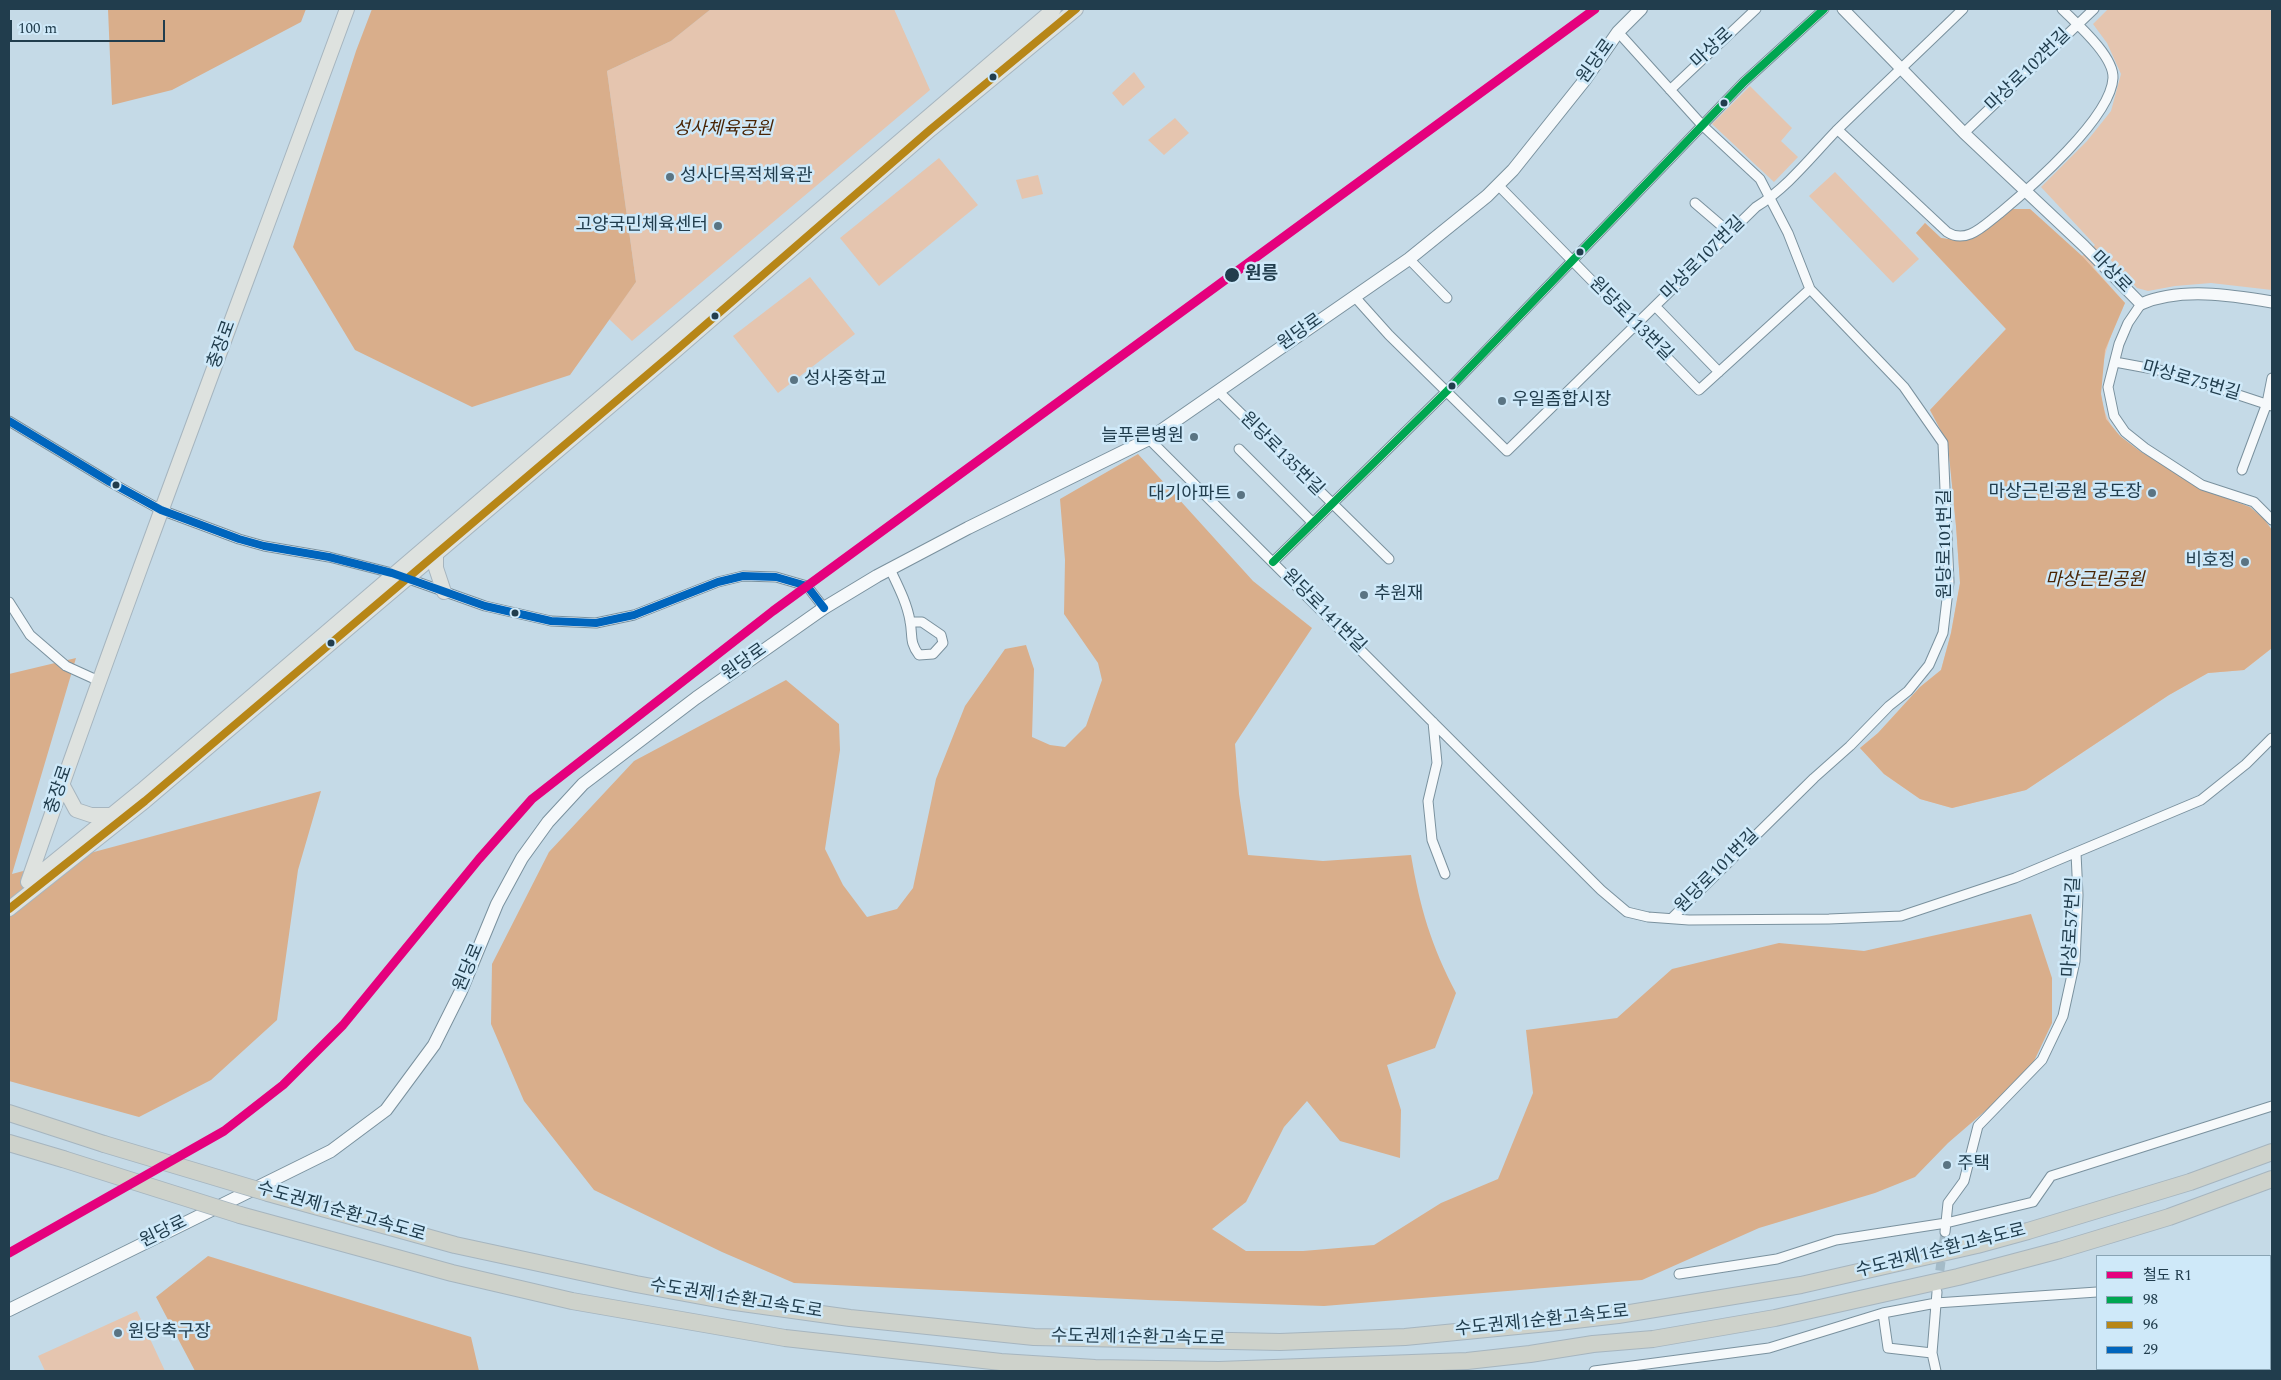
<!DOCTYPE html>
<meta charset="utf-8">
<style>
body{margin:0}
#map{position:relative;width:2281px;height:1380px;overflow:hidden;background:#c5dae7;font-family:Spectral,"Noto Sans KR",serif}
canvas{display:block}
.frame{position:absolute;inset:0;border:10px solid #213d4d;pointer-events:none}
.legend{position:absolute;left:2096px;top:1255px;width:175px;height:115px;box-sizing:border-box;background:#cfe9f9;border:1px solid #89a4b4;margin:0;padding:6px 9px;list-style:none;font-size:15px;color:#213d4d}
.legend li{display:flex;align-items:center;gap:10px;height:25px}
.legend b{width:25px;border:1px solid #89a4b4}
.scale{position:absolute;left:10px;top:20px;width:155px;height:22px;box-sizing:border-box;border:2px solid #213d4d;border-top:0;padding-left:6px;font-size:15px;line-height:18px;white-space:nowrap;color:#213d4d;-webkit-text-stroke:4px #cfe9f9;paint-order:stroke}
</style>
<div id="map">
<canvas width="2281" height="1380"></canvas>
<div class="frame"></div>
<ul class="legend">
<li><b style="height:6px;background:#e5007d"></b>철도 R1</li>
<li><b style="height:6px;background:#00a651"></b>98</li>
<li><b style="height:6px;background:#b78617"></b>96</li>
<li><b style="height:6px;background:#0065bd"></b>29</li>
</ul>
<div class="scale">100 m</div>
</div>
<script>
const ctx = document.querySelector('canvas').getContext('2d');
ctx.lineJoin = 'round';
function fill(path, color) {
  ctx.fillStyle = color;
  ctx.fill(path, 'evenodd');
}
function stroke(path, color, width, dash) {
  ctx.strokeStyle = color;
  ctx.lineWidth = width;
  ctx.lineCap = dash ? 'butt' : 'round';
  ctx.setLineDash(dash || []);
  ctx.stroke(path);
}
function write(font, color, halo, rows, align = 'center') {
  ctx.font = font + ' Spectral,"Noto Sans KR",serif';
  ctx.lineWidth = 5;
  ctx.setLineDash([]);
  ctx.textBaseline = 'middle';
  ctx.strokeStyle = halo;
  ctx.fillStyle = color;
  for (const [text, x, y, turn = 0] of rows) {
    ctx.save();
    ctx.translate(x, y);
    ctx.rotate((+turn || 0) * Math.PI / 180);
    ctx.textAlign = isNaN(turn) ? turn : align;
    if (halo) ctx.strokeText(text, 0, 0);
    ctx.fillText(text, 0, 0);
    ctx.restore();
  }
}
fill(new Path2D(`
 M711,9H894L930,90L632,341L609,319L636,282L607,71L671,41Z
 M2108,9H2269L2272,12V290L2211,283L2175,286L2148,291L2137,288L2106,255L2093,267L2125,303C2106,343 2085,398 2119,435C2132,449 2151,457 2167,466C2179,473 2190,483 2202,490C2208,493 2217,494 2224,497C2245,503 2259,512 2272,530V648L2244,670L2208,673L2169,695L2026,790L1952,808L1920,799L1884,774L1860,748L1878,733L1920,687L1941,670L1951,633L1960,583L1956,526L1948,444L1930,410L2006,329L1916,233L1925,223L1941,238L1955,240L2011,209H2030L2082,256L2095,245L2041,187L2087,141L2111,111L2121,74L2107,43L2093,24Z
 M1134,72L1145,87L1123,106L1112,93Z
 M1750,86L1792,128L1781,141L1798,157L1774,182L1712,124Z
 M1175,118L1189,133L1164,155L1148,140Z
 M939,158L978,205L879,286L840,238Z
 M1835,172L1919,259L1893,283L1809,196Z
 M1038,175L1043,194L1022,199L1016,180Z
 M810,277L855,334L778,393L733,336Z
 M137,1311L165,1371H45L38,1356Z`), '#e5c5af');
fill(new Path2D(`
 M108,9H306L301,22L172,90L112,105Z
 M372,9H711L671,41L607,71L636,282L570,375L472,407L355,350L293,247L356,51Z
 M2011,209H2030L2082,256L2125,303L2105,350L2101,394L2106,419L2120,436L2141,452L2169,467L2203,490L2250,507L2264,519L2272,530V648L2244,670L2208,673L2169,695L2026,790L1952,808L1920,799L1884,774L1860,748L1878,733L1920,687L1941,670L1951,633L1960,583L1956,526L1948,444L1930,410L2006,329L1916,233L1925,223L1941,238L1955,240Z
 M1138,454L1253,581L1312,628L1235,744L1239,794L1248,855L1323,861L1411,855C1420,908 1431,945 1456,993L1435,1048L1387,1065L1401,1110L1400,1158L1340,1141L1307,1101L1284,1127L1246,1202L1212,1229L1246,1251H1303L1374,1245L1441,1203L1498,1179L1533,1093L1526,1030L1617,1018L1672,969L1779,943L1864,951L2031,914L2052,978V1023L2028,1074L1948,1143L1915,1177L1875,1193L1759,1228L1642,1280L1324,1306L1148,1300L794,1283L722,1252L594,1190L524,1101L491,1024L492,964L549,852L634,761L786,680L839,724L840,750L825,849L843,885L867,917L897,909L913,888L936,779L965,706L1005,649L1026,645L1034,669L1032,737L1050,745L1065,747L1086,726L1102,680L1098,663L1064,614L1065,560L1060,499Z
 M76,658L12,874L321,791L298,870L277,1020L211,1080L139,1117L9,1081V674Z
 M208,1256L471,1337L479,1371H195L156,1297Z`), '#d9ae8b');
stroke(new Path2D(`
 M1938,1284L1945,1232`), '#a4bbc8', 9, [9, 4.5]);
const minor = new Path2D(`
 M1618,32L1702,125L1760,179L1788,233L1810,289L1904,387L1943,443L1949,582L1943,633L1929,665L1908,691L1889,706L1850,746L1814,778L1672,918
 M1670,90L1756,9
 M1838,130L1947,232C1967,245 1985,224 2000,213C2030,188 2111,118 2113,78C2114,56 2077,24 2062,9
 M1964,133L2094,9
 M1498,185L1699,390L1810,289
 M1695,203L1730,233
 M1409,259L1447,298
 M1354,296L1389,335L1507,451L1756,207C1787,188 1811,157 1836,131C1878,90 1921,50 1963,9
 M2141,304L2128,323L2119,344L2108,387L2114,416L2125,432L2145,448L2202,485L2254,502L2272,520
 M1656,307L1719,372
 M2115,362L2169,372L2272,406
 M1218,391L1389,559
 M9,421L110,482L161,510L239,539L264,546L329,557L392,573L485,606L551,621L596,623L634,615L718,582L743,576L776,577L807,586L824,608
 M1149,439L1601,890L1627,912L1648,917L1689,920L1829,919L1901,916L2015,878L2201,800L2246,764L2272,738
 M1239,449L1313,523
 M2242,470L2267,403L2272,378
 M1273,562L1447,391L1744,82L1824,9
 M890,569C898,586 907,603 910,621C913,636 909,642 919,655L933,654L943,643L941,635L922,622H910
 M9,602L30,635L66,666L99,681
 M1433,722L1437,763L1428,801L1432,840L1445,874
 M1945,1232L1948,1203L1964,1181L1978,1126L2042,1060L2063,1016L2075,961L2078,895L2076,853
 M1679,1274L1777,1259L1836,1240L1946,1223L2033,1202L2051,1176L2272,1106
 M2270,1280L2272,1278
 M1883,1313L1888,1348L1932,1353
 M1594,1371L1769,1348L1883,1313L1936,1303L2097,1292
 M1936,1371L1932,1353L1937,1292`);
const tertiary = new Path2D(`
 M1843,9L1964,133L2084,246L2141,304C2180,287 2231,295 2272,302`);
const secondary = new Path2D(`
 M9,1310L331,1151L386,1110L434,1045L461,991L497,904L522,858L548,822L583,784L696,698L824,608L877,576L968,528L1149,439L1409,259L1487,196L1513,170L1584,81L1618,32L1641,9`);
const primary = new Path2D(`
 M436,553V568L444,592
 M62,784L76,810L91,815H111
 M33,879L141,791L1054,9
 M28,882C130,589 240,300 347,9
 M9,909L145,801L674,352L931,129L1076,9`);
const motorway = new Path2D(`
 M9,1113L104,1144
 M9,1143L63,1159
 M268,1193L455,1245L636,1284L728,1301L850,1318L1034,1337L1280,1342L1405,1337L1558,1322L1618,1315L1801,1285L1977,1245L2028,1231L2190,1182L2272,1152
 M240,1215L452,1273L572,1301L785,1338L1001,1362L1095,1368L1219,1370L1467,1361L1530,1354L1593,1344L1653,1339L1775,1318L1958,1277L2060,1250L2169,1217L2272,1179`);
stroke(minor, '#7a919e', 11);
stroke(tertiary, '#7a919e', 13);
stroke(secondary, '#7a919e', 14);
stroke(primary, '#a6b5bf', 16);
stroke(motorway, '#a6b5bf', 18);
stroke(minor, '#f6f9fb', 9);
stroke(tertiary, '#f6f9fb', 11);
stroke(secondary, '#f6f9fb', 12);
stroke(primary, '#dee2df', 14);
stroke(motorway, '#ced2cb', 16);
const motorwayBridge = new Path2D(`
 M104,1144L268,1193
 M63,1159L240,1215`);
stroke(motorwayBridge, '#a6b5bf', 18, []);
stroke(motorwayBridge, '#ced2cb', 16);
stroke(new Path2D(`
 M1273,562L1447,391L1744,82L1824,9`), '#00a651', 8);
stroke(new Path2D(`
 M9,909L145,801L674,352L931,129L1076,9`), '#b78617', 8);
stroke(new Path2D(`
 M9,421L110,482L161,510L239,539L264,546L329,557L392,573L485,606L551,621L596,623L634,615L718,582L743,576L776,577L807,586L824,608`), '#0065bd', 8);
stroke(new Path2D(`
 M9,1253L224,1131L283,1085L343,1025L479,859L532,799L773,611L1595,9`), '#e5007d', 9);
for (const [x, y, r, color] of [
 [993,77,4.5,"#213d4d"],
 [1724,103,4.5,"#213d4d"],
 [670,177,5,"#5a7483"],
 [718,226,5,"#5a7483"],
 [1580,252,4.5,"#213d4d"],
 [1232,275,8,"#213d4d"],
 [715,316,4.5,"#213d4d"],
 [794,380,5,"#5a7483"],
 [1452,386,4.5,"#213d4d"],
 [1502,401,5,"#5a7483"],
 [1194,437,5,"#5a7483"],
 [116,485,4.5,"#213d4d"],
 [2152,493,5,"#5a7483"],
 [1241,495,5,"#5a7483"],
 [2245,562,5,"#5a7483"],
 [1364,595,5,"#5a7483"],
 [515,613,4.5,"#213d4d"],
 [331,643,4.5,"#213d4d"],
 [1947,1165,5,"#5a7483"],
 [118,1333,5,"#5a7483"]
]) {
  const dot = new Path2D();
  dot.arc(x, y, r, 0, 2 * Math.PI);
  ctx.fillStyle = color;
  ctx.fill(dot);
  stroke(dot, '#cfe9f9', 2);
}
write('18px', '#213d4d', '#cfe9f9', [
 ["마상로",1713,49,-43],
 ["원당로",1597,62,-54],
 ["마상로102번길",2029,71,-44],
 ["마상로107번길",1704,259,-45],
 ["마상로",2110,273,46],
 ["원당로113번길",1630,320,45],
 ["원당로",1301,333,-35],
 ["충장로",223,345,-70],
 ["마상로75번길",2191,382,16],
 ["원당로135번길",1281,455,45],
 ["원당로101번길",1946,544,-90],
 ["원당로141번길",1323,612,45],
 ["원당로",745,663,-35],
 ["충장로",60,790,-71],
 ["원당로101번길",1718,872,-45],
 ["마상로57번길",2073,927,-87],
 ["원당로",470,968,-67],
 ["수도권제1순환고속도로",341,1213,16],
 ["원당로",164,1233,-26],
 ["수도권제1순환고속도로",1941,1252,-14],
 ["수도권제1순환고속도로",736,1300,9],
 ["수도권제1순환고속도로",1542,1322,-6],
 ["수도권제1순환고속도로",1138,1339,1]
]);
write('italic 18px', '#492404', '#cfe9f9', [
 ["성사체육공원",723,130],
 ["마상근린공원",2095,581]
]);
write('18px', '#213d4d', '#cfe9f9', [
 ["성사다목적체육관",680,177],
 ["고양국민체육센터",708,226,"right"],
 ["성사중학교",804,380],
 ["우일좀합시장",1512,401],
 ["늘푸른병원",1184,437,"right"],
 ["마상근린공원 궁도장",2142,493,"right"],
 ["대기아파트",1231,495,"right"],
 ["비호정",2235,562,"right"],
 ["추원재",1374,595],
 ["주택",1957,1165],
 ["원당축구장",128,1333]
], 'left');
write('bold 18px', '#213d4d', '#cfe9f9', [
 ["원릉",1245,275]
], 'left');
</script>
